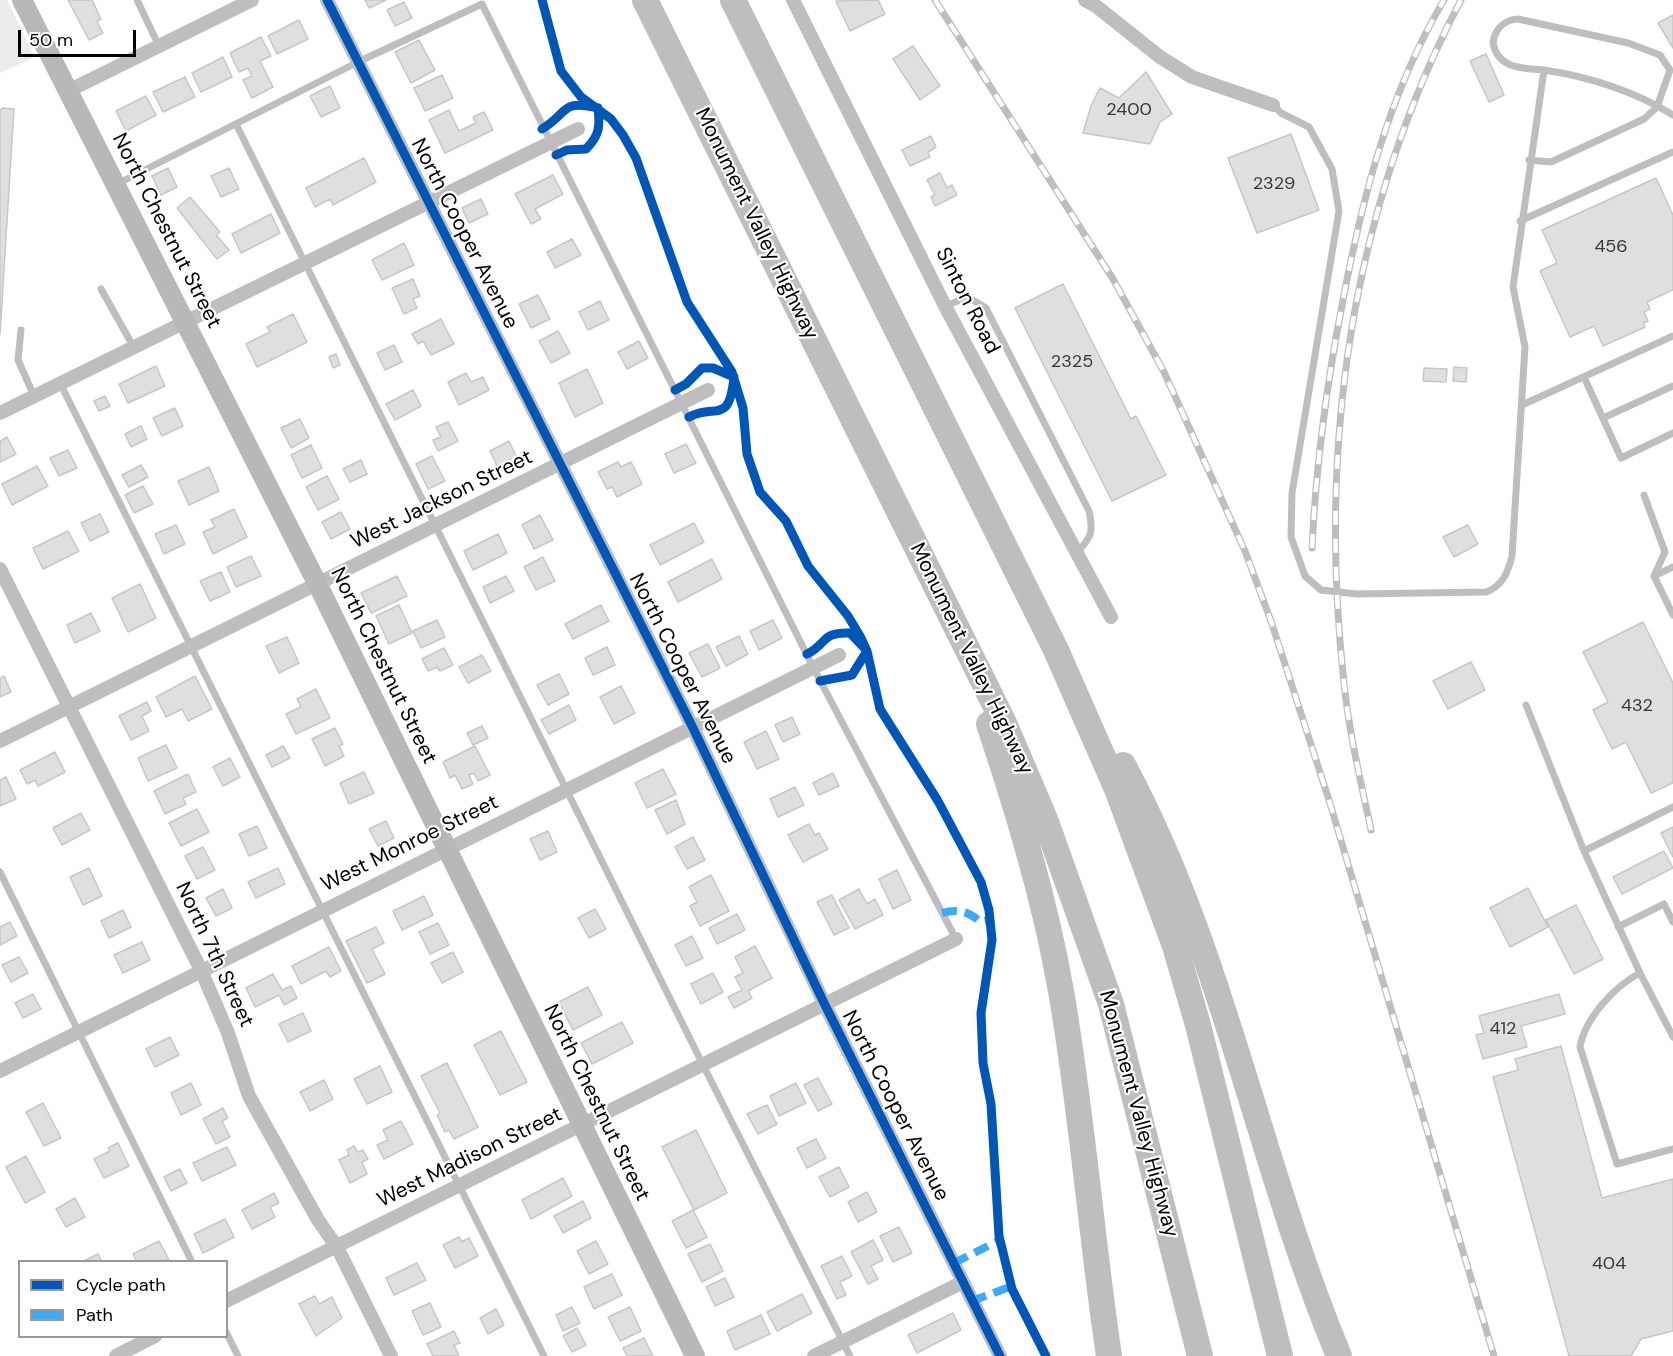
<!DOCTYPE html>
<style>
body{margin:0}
#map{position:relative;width:1673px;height:1356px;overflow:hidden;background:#fff;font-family:"DM Sans",sans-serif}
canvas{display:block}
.legend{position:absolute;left:18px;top:1260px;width:210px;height:78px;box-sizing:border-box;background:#fff;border:2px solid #999;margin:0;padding:8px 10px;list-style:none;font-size:18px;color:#000}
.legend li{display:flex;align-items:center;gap:12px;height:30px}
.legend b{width:30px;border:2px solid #999}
.scale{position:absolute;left:18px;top:30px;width:118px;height:27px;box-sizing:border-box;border:3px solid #000;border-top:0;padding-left:8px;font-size:18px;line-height:21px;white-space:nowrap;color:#000;-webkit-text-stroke:4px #fff;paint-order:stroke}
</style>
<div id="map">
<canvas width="1673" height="1356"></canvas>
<ul class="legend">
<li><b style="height:8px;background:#0057b8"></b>Cycle path</li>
<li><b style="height:8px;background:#3fa9f5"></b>Path</li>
</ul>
<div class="scale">50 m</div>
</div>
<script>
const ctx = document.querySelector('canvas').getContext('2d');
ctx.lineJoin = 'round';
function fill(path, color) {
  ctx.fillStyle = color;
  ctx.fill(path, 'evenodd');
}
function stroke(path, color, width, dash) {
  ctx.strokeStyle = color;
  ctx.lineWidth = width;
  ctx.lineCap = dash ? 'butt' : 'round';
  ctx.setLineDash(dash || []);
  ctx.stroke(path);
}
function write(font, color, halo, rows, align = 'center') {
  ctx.font = font + ' "DM Sans",sans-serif';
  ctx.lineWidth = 4.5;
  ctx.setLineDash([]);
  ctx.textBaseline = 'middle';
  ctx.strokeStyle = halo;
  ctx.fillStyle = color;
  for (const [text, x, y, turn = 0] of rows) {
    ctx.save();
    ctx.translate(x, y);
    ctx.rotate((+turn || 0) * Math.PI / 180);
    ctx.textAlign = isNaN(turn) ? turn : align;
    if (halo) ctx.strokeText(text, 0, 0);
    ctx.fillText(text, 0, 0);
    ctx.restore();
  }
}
fill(new Path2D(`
 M0,0H7L35,57L0,73Z`), '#ececec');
const building = new Path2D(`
 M68,0H92L101,19L97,21L103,33L89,40Z
 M365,0H386L369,8Z
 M878,0L885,14L850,31L836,1Z
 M404,2L412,18L395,26L387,10Z
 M1673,15V48L1658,23Z
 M299,20L308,39L277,54L268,36Z
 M261,37L271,56L260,61L273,87L252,98L243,80L252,76L248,68L239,72L230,53Z
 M419,40L435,70L411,83L395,52Z
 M913,46L940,86L920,100L893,59Z
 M1486,54L1504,95L1489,102L1470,61Z
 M223,57L232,77L201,92L192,73Z
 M1146,72L1172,114L1160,122L1150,144L1083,133L1091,106L1100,88L1119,98Z
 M442,75L453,98L425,111L414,88Z
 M185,77L195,97L163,112L153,92Z
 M330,86L340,108L321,117L310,96Z
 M146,96L156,115L126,131L116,111Z
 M2,108L14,109L0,334V112Z
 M449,110L459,131L476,123L473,117L484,112L493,130L445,153L429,120Z
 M1291,134L1319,210L1257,233L1228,158Z
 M931,136L936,147L928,152L930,157L910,166L902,150Z
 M364,158L376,182L333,205L330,199L315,207L306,188Z
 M168,168L177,187L161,195L152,176Z
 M229,168L239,189L221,197L211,176Z
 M940,173L947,188L952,185L957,195L935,206L931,197L935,195L927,180Z
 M553,175L563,194L535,209L541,219L531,224L515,194Z
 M1656,178L1673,215V290L1647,302L1650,309L1644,312L1648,321L1643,323L1645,327L1603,346L1594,326L1570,337L1540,271L1557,263L1542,230Z
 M190,197L220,232L216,235L229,250L217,259L177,208Z
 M481,199L488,214L469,223L462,208Z
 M271,214L280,233L241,253L232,234Z
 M572,239L581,255L555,268L547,252Z
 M404,243L414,265L382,280L372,260Z
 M413,279L420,296L413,299L417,308L404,314L392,288Z
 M1063,284L1131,419L1136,416L1166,475L1112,501L1015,308Z
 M538,295L550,319L531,328L519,304Z
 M600,301L609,320L588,330L579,312Z
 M293,314L307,342L257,367L246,344L270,332L267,327Z
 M441,319L454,344L431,355L423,341L418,344L412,334Z
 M558,331L570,353L551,363L539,341Z
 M639,341L648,358L627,369L618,352Z
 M394,345L402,362L385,370L377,353Z
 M336,354L340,365L333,368L329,357Z
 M156,366L165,386L128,403L119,384Z
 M1454,367L1467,368L1466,382L1453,381Z
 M1424,368L1447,369L1446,382L1423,381Z
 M587,369L603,403L575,417L559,383Z
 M466,373L471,382L483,377L489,390L459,405L448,382Z
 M413,390L421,406L395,420L386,404Z
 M105,396L110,406L99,411L94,401Z
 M175,408L183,426L162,436L153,418Z
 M300,419L309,438L291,448L281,428Z
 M448,422L458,441L438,451L433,440L441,437L436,427Z
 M141,426L147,439L131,447L125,434Z
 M7,437L16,454L0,462V441Z
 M509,441L518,460L499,470L490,451Z
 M686,444L696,463L674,473L665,454Z
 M311,445L322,468L302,478L291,455Z
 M68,450L77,468L59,476L50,458Z
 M432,456L445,481L428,489L416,464Z
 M361,460L367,474L350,482L343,469Z
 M618,462L621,467L631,462L642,484L617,497L612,487L607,489L598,472Z
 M141,465L148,477L129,487L122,475Z
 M37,466L48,486L12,505L2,484Z
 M209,467L219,491L189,505L178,481Z
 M327,476L339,499L318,510L306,487Z
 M143,486L153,504L134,513L125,495Z
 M234,509L247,537L213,554L203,532L215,527L211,520Z
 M341,512L350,529L331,539L322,522Z
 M100,514L109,532L90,541L81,523Z
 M540,515L553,540L534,549L522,525Z
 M694,523L704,542L660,565L650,545Z
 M176,525L185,544L164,554L155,534Z
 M1468,525L1478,544L1454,557L1443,537Z
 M68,531L79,551L43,569L33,548Z
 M498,534L507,553L473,570L464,551Z
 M251,556L261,576L236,587L227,567Z
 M543,557L555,581L536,590L524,567Z
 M712,559L722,579L678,602L668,582Z
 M221,572L230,592L210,601L200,581Z
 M397,576L407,596L371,613L361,593Z
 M506,576L514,591L490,603L483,587Z
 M140,584L156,618L128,632L112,598Z
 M399,605L412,633L389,644L376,616Z
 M601,605L609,621L573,639L565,624Z
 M91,613L100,631L75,643L67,625Z
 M437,620L445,637L421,648L413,631Z
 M773,620L782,638L759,650L750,631Z
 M1643,622L1673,683V783L1651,793L1626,742L1612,749L1593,710L1608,702L1583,652Z
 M739,636L748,654L726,666L716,647Z
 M287,637L299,663L279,673L266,646Z
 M708,644L720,668L702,677L689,653Z
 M607,647L615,665L593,675L585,658Z
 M444,648L453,665L440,671L437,667L428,671L422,659Z
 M482,655L491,671L468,683L459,667Z
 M1471,662L1485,690L1448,709L1433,681Z
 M559,674L569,694L548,705L537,685Z
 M4,676L11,692L0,697V678Z
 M195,676L212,709L188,721L182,709L166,717L156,697Z
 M621,686L635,713L614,724L600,697Z
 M316,689L330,718L296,734L286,714L301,707L297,699Z
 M147,702L151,711L142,716L149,731L131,740L119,716Z
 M569,705L576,720L549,734L541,720Z
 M792,717L800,734L783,742L775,725Z
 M482,726L488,738L473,745L467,733Z
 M335,728L343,744L339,746L344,756L325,766L312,739Z
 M766,731L779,759L757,769L744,742Z
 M166,745L177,768L148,781L138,758Z
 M283,746L290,758L272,767L266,755Z
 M475,746L490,775L478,781L474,773L469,775L473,784L462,789L455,775L450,778L443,762Z
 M55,752L65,772L38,786L35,780L27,784L20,770Z
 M230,758L240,777L223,786L213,767Z
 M663,769L676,794L647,808L635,783Z
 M364,772L374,793L349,804L340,783Z
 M833,773L839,786L819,795L813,783Z
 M188,774L196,792L183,798L186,804L165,814L154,791Z
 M6,777L16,799L0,806V780Z
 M795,787L804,805L778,817L770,799Z
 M676,800L685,824L667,834L655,810Z
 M197,809L209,832L181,846L169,823Z
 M81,813L90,830L62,845L53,828Z
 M386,821L394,838L378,846L369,829Z
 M809,824L815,835L819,833L828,849L803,862L788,835Z
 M257,826L267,848L249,856L239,834Z
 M1673,827V857L1661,833Z
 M548,831L557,852L540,860L530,839Z
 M693,837L705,860L687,869L675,847Z
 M203,847L215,870L197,879L185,856Z
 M1664,851L1673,868L1622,894L1613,877Z
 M89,868L102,896L83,905L70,877Z
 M278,868L285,884L256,898L248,882Z
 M897,870L911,900L893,909L879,879Z
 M711,875L729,911L700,926L690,906L697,902L689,887Z
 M1528,888L1548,927L1510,947L1490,908Z
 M223,889L232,908L216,916L206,898Z
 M859,889L867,904L875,899L883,915L855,929L839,900Z
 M832,895L849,928L834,935L817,902Z
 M424,896L433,915L402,930L393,911Z
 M1576,905L1603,959L1574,974L1546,920Z
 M595,909L606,929L589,938L578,918Z
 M123,910L131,927L109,938L101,921Z
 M737,914L745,930L717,944L709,928Z
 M10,922L17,936L0,945V927Z
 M438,923L449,945L430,954L419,932Z
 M376,927L384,943L372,949L385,974L367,983L346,941Z
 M692,936L703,958L686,966L675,945Z
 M142,942L150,960L123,973L114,955Z
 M755,946L772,978L748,991L752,998L734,1008L728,997L742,990L735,977L743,973L735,957Z
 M329,947L341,971L330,977L326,971L301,984L292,966Z
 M453,952L463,972L442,983L431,963Z
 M19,957L28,973L11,982L2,965Z
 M713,973L723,992L701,1004L691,984Z
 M273,974L282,990L291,986L297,998L284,1005L279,995L255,1007L246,988Z
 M588,987L602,1015L573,1030L559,1002Z
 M33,994L41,1009L23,1018L15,1003Z
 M1559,994L1565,1014L1521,1026L1527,1047L1483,1059L1476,1035L1484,1033L1479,1016Z
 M303,1013L311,1031L288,1042L279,1024Z
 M622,1022L633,1043L592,1064L581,1043Z
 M501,1031L527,1082L500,1095L474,1045Z
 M170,1037L179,1055L155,1067L146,1049Z
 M1561,1046L1602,1198L1673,1179V1331L1641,1339L1631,1356H1569L1493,1077L1518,1070L1515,1059Z
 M447,1063L478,1127L454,1139L449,1130L445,1132L437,1115L440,1113L421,1076Z
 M380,1066L392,1092L367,1104L354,1079Z
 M818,1078L832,1104L818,1111L804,1085Z
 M324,1080L333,1099L310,1111L300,1092Z
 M191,1083L201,1105L181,1115L171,1093Z
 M796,1083L806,1103L779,1116L770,1096Z
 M43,1103L61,1138L44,1146L26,1112Z
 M767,1105L777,1124L758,1134L747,1114Z
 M223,1108L228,1118L222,1121L230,1137L216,1144L203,1119Z
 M401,1121L413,1144L384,1159L377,1145L388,1140L383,1130Z
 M696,1130L727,1193L694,1210L662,1147Z
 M816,1139L826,1158L807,1168L797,1148Z
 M118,1143L129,1166L104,1178L94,1159L110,1151L108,1148Z
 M354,1146L358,1152L363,1150L368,1159L362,1162L367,1174L350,1183L339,1160L349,1155L347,1150Z
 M227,1147L236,1165L202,1181L193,1163Z
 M26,1156L45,1192L25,1203L6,1167Z
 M839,1167L849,1187L830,1197L819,1177Z
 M180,1169L187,1183L171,1191L164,1177Z
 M563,1178L572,1196L531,1219L522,1200Z
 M867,1192L877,1212L858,1222L848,1202Z
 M274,1193L279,1203L270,1207L275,1217L252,1229L242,1210Z
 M75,1198L85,1217L66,1227L56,1209Z
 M583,1201L591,1218L563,1233L554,1216Z
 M693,1210L707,1237L686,1248L672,1221Z
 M225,1219L234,1237L203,1253L194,1234Z
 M899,1227L912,1253L893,1262L880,1236Z
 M459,1237L462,1242L469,1238L478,1256L455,1268L443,1245Z
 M873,1240L883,1260L871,1266L878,1279L868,1284L851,1252Z
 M159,1241L169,1260L137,1262L133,1254Z
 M596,1241L608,1264L589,1274L577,1251Z
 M710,1244L723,1271L702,1282L688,1254Z
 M98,1254L102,1262H82Z
 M842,1256L852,1276L840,1282L846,1295L837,1299L821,1266Z
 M417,1263L426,1280L394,1295L386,1278Z
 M612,1274L622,1295L594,1309L584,1287Z
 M725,1278L734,1297L715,1306L706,1287Z
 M802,1294L812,1313L777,1331L767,1312Z
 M315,1296L319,1304L332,1297L342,1318L316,1336L299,1304Z
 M430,1303L441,1327L423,1335L412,1311Z
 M572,1307L580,1323L563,1331L556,1315Z
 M630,1307L641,1331L620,1341L608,1317Z
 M496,1309L504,1325L488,1334L480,1318Z
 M953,1313L961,1330L917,1353L908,1335Z
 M761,1315L770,1334L735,1350L727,1331Z
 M577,1328L586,1345L572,1352L563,1336Z
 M454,1331L460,1343L454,1345L459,1356H433L427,1344Z
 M644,1338L653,1356H627L623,1348Z`);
fill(building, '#dfdfdf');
stroke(building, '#c7c7c7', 1.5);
stroke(new Path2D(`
 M137,0L159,46
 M1273,105L1281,113L1309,127L1332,169L1339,211L1292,493L1291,537L1305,576L1321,590L1357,594L1486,592C1503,586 1508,572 1512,556L1525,347L1513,287L1544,70C1591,77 1632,90 1673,115
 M236,124L703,1065L850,1356
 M1529,160L1551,162L1644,119L1657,107L1670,70L1660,55L1628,43L1518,19C1504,20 1495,29 1493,43C1498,69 1522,68 1544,70
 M117,184L358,62L482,4L813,667L956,939
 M1520,221L1673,152
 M101,289L133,346
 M945,306L968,297L986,308L1089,511C1094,534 1091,537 1076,554
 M21,330L18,360L34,396
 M1584,377L1621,458L1673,433
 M60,383L544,1356
 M1522,405L1673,336
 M1603,418L1673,386
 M1644,495L1665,552L1654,576L1673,615
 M1654,576L1673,567
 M1526,705L1584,851L1640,973C1615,986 1585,1018 1580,1047L1617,1164L1673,1149
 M1584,851L1673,807
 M0,872L192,1262
 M1618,927L1664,904L1673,922
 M1640,973L1673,1037
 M226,1332L238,1356`), '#bebebe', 7);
stroke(new Path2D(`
 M327,0L693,728L824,1003L1000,1356
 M793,0L945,306L1111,617
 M1085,0L1096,6L1160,57L1192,77L1273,105
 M68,91L252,0
 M0,413L578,129
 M0,569L201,970L228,1033L249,1096L318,1220L337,1247L391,1356
 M0,741L708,390
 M0,1071L839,655
 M226,1301L956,939
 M116,1356L155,1336
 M814,1356L963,1282`), '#bebebe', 14);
stroke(new Path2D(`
 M22,0L318,585L695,1356`), '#b8b8b8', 20);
stroke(new Path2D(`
 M645,0L1004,723L1045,819L1111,1004L1200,1356
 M733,0L1056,650L1117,789L1175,946L1198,1025L1280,1356
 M989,724C1018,811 1045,900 1061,991C1082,1112 1091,1235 1109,1356
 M1123,765C1224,952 1258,1162 1339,1356`), '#bebebe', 26);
const rail = new Path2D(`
 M935,0L1113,279L1164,372L1245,551L1271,621L1329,800L1494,1356
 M1312,548C1316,464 1327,382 1343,300C1363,195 1389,93 1444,0
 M1371,830C1361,782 1349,733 1344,683C1318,448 1350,211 1461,0`);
stroke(rail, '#bebebe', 7);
stroke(rail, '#fff', 4.5, [14]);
stroke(new Path2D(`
 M942,913C957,909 969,911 980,922L990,920
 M954,1263L1000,1240
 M972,1301L1012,1286`), '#3fa9f5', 8, [15, 8]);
stroke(new Path2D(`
 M327,0L693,728L824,1003L1000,1356
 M542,0L561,71L581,97L611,119L623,135L636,158L687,302L732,372L743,408L747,454L760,492L786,521L808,566L848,616L860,636L867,651L880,709L938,801L981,882L989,910L992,940L981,1013L983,1063L991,1104L999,1236L1012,1289L1046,1356
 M542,129C569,113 560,99 598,108C600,126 600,135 586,149L567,150L556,155
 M675,390L686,384L702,368H713L734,377C729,426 716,403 689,417
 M807,654C828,644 820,632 850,633L867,651L852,675L820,681`), '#0057b8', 9);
write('18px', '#383838', null, [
 ["2400",1129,110],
 ["2329",1274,184],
 ["456",1611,247],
 ["2325",1072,362],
 ["432",1637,706],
 ["412",1503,1029],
 ["404",1609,1264]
]);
write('21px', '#000', '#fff', [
 ["Monument Valley Highway",756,224,64],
 ["North Chestnut Street",166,231,63],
 ["North Cooper Avenue",464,234,63],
 ["Sinton Road",967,301,63],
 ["West Jackson Street",442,500,-26],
 ["Monument Valley Highway",971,659,64],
 ["North Chestnut Street",383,666,64],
 ["North Cooper Avenue",682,669,63],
 ["West Monroe Street",410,844,-26],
 ["North 7th Street",214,955,65],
 ["North Chestnut Street",596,1103,64],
 ["North Cooper Avenue",895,1106,63],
 ["Monument Valley Highway",1138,1114,75],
 ["West Madison Street",470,1158,-26]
]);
</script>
